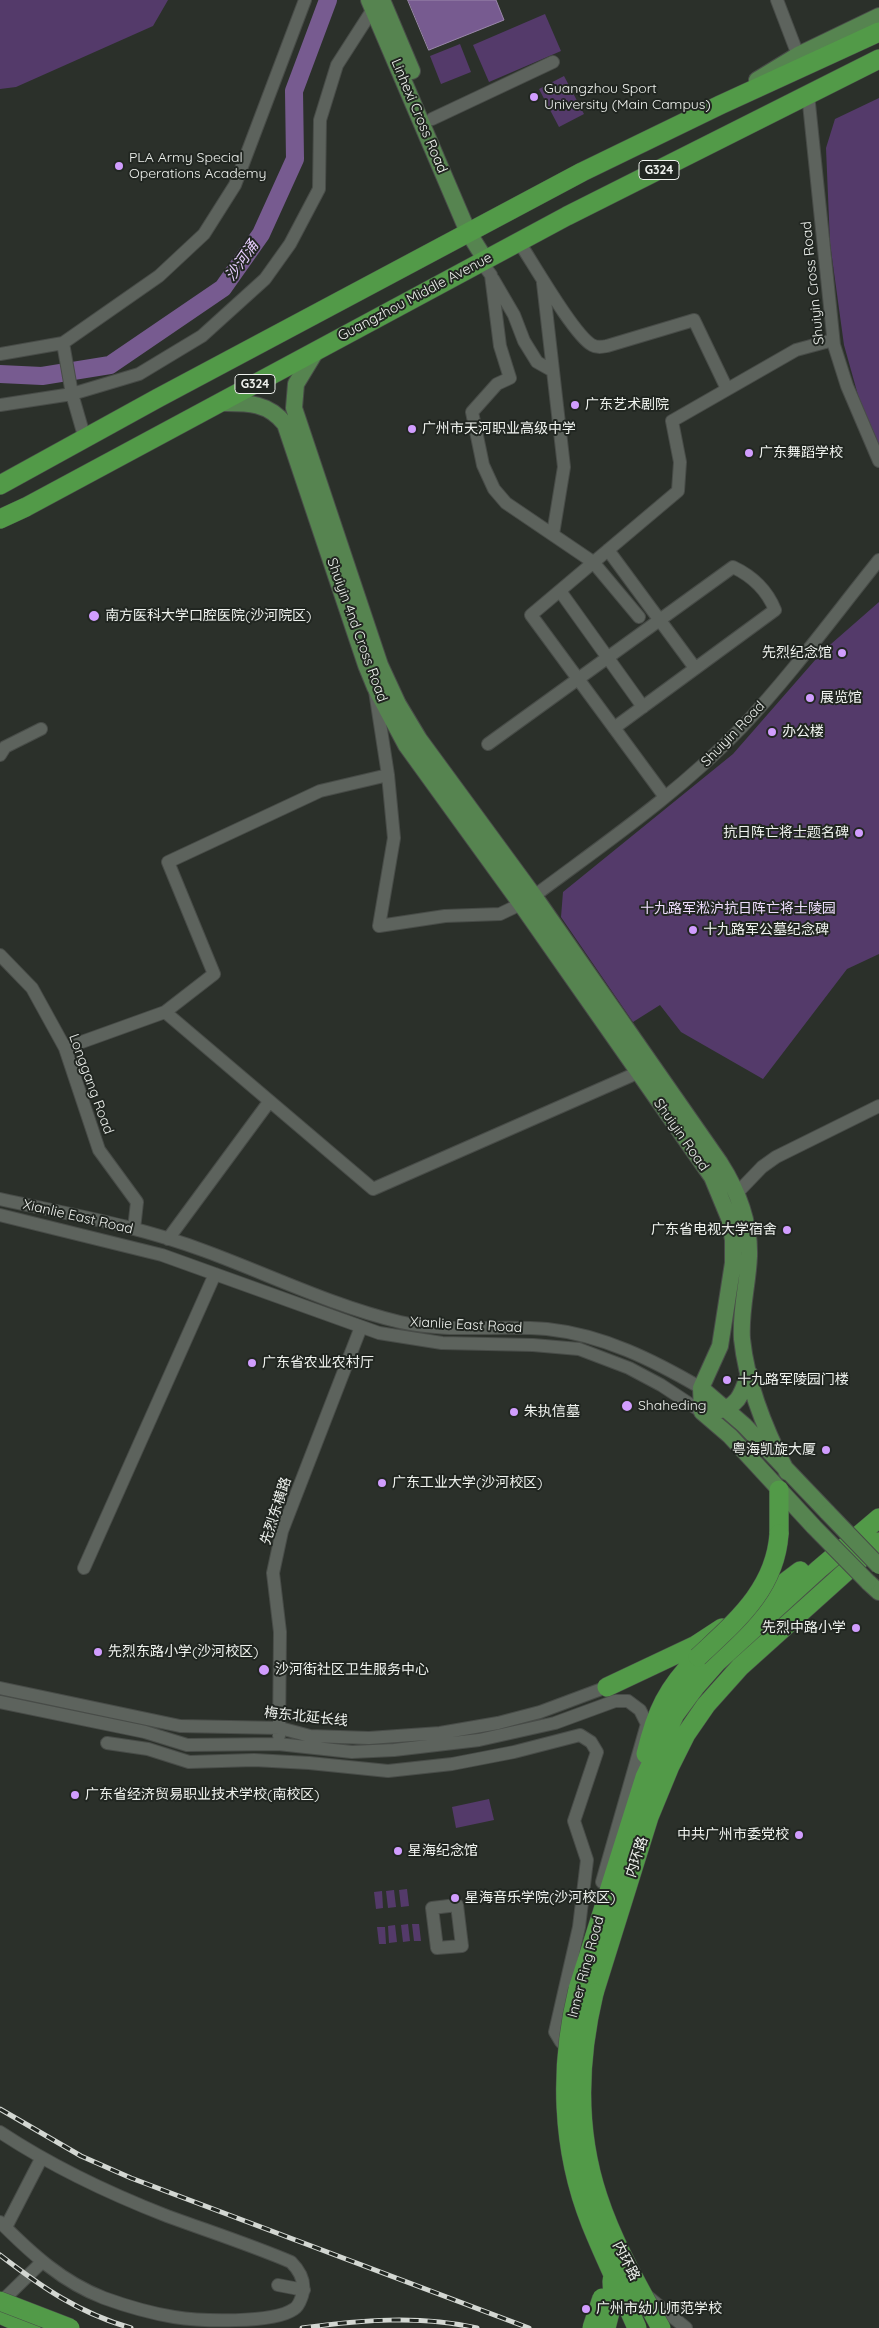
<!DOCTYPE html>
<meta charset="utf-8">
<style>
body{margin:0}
canvas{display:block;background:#2b302a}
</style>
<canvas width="879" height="2328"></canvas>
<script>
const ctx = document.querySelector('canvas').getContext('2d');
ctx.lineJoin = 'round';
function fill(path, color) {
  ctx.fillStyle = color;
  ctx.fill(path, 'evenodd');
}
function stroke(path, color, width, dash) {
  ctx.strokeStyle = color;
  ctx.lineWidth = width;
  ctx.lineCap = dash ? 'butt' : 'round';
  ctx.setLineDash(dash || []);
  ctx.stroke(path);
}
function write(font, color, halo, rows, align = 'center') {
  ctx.font = font + ' Quicksand,"Noto Sans SC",sans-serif';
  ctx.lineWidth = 4;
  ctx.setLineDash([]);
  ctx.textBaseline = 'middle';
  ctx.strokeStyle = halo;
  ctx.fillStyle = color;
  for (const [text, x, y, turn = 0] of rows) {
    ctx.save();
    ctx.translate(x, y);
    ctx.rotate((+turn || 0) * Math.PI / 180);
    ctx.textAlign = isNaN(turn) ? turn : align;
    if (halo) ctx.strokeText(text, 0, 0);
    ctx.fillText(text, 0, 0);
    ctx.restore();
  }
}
fill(new Path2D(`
 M0,0H168L153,26L16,87L0,89Z
 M545,14L561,51L489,82L473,45Z
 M460,44L471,72L441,84L430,56Z
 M564,76L584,114L559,127L539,89Z
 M879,98V451L863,413L844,345L830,243L826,148L835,119Z
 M879,602V954L847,969L763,1079L681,1032L660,1005L633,1022L561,917L563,892L733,754L823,651Z
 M489,1799L494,1820L456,1828L452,1807Z
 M407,1889L409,1906L401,1907L399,1890Z
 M394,1890L396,1907L388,1908L386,1891Z
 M382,1891L383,1908L376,1909L374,1892Z
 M408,1924L410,1941L403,1942L401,1925Z
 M412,1924H419L421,1941H414Z
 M395,1925L397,1942L389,1943L388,1926Z
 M377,1927H385L386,1944H379Z`), '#543a6a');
const water = new Path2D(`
 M408,0H496L504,20L429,50Z`);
fill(water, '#775b90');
stroke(water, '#9b88ac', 1);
stroke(new Path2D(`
 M0,374L42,376L110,365L223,288L261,234L295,159L294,91L328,0`), '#775b90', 18);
const minor = new Path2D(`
 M777,0L798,55
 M808,94L834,345L847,386L879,461
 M432,119L553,62
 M519,242C533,263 574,335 592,345C597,348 602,347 607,346L694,320L727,389
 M481,262L491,275L500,346L510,378L497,384L472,412L483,465L494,489L506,503L593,562L639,617
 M493,279L514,315L524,341L537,362L553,371
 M543,283L564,467L553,534
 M63,343L72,394L85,439
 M0,354L63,343L159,276L204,234L235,185L305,0
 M0,405L72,394L139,374L202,336L265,279L290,244L319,189L320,120L337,65L373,9
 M608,550L695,668
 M560,591L643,707
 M375,691L388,775L394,838L379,926L445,916L500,914L521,904
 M488,744L733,567C752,576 767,590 775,610L614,728
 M0,755L5,747L41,729
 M665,797L531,615L678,491L680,462L672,421L796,350L833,340
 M534,896C605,843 680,792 742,727C791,675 834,616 879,560
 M0,955L32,988L65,1048L99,1150L137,1202L134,1229
 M165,1012L214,974L168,862L320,791L388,775
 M65,1048L165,1012L373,1189L637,1073
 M737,1193L762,1167L776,1157L879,1106
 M0,1199C68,1214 139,1226 205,1251C270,1275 333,1306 400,1322C448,1333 498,1325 547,1329C603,1335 653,1360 701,1388
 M0,1215L162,1255L379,1333L442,1343L533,1345L579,1349L629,1368L661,1385L702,1412
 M168,1239L269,1102
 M84,1568L215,1274
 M0,1688L180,1726L280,1728L310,1736L369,1738L440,1733L498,1723L540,1712L607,1687
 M0,1702L145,1732L187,1745L278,1744L352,1752L394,1750L479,1740L555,1723L615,1701H628L640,1710L647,1724L602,1882
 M279,1736L280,1632L273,1573L282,1531L361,1327
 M107,1743L148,1749L189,1762L254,1760L309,1763L388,1771L452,1764L514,1752L580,1735L591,1742L597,1752L574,1821L587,1860L579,1927L555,2032L561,2042
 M457,1905L462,1946L437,1948L432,1908Z
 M0,2132C53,2167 108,2193 167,2216C208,2231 251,2245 291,2262C301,2272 306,2283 302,2296C300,2301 299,2306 294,2309C273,2324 199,2321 174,2317C150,2313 126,2306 104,2298C62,2282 31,2253 0,2222
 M6,2227L41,2159
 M278,2285L304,2290
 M647,2296L686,2328
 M1,2302L42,2262`);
const major = new Path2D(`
 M369,0L468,232L485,259
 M382,0L412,71
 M757,80L798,55L879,16
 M316,351L296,384L294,408L380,665L398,704L419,739L534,896L720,1163C738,1191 750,1221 749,1256C748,1284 740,1311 742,1339C747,1386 765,1430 787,1472
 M218,403C245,403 267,401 285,424L366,665L375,687L406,745L521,904L712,1177L729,1218L733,1240V1263L720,1346L701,1388L702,1412
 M701,1388L744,1425L828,1513
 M716,1411C739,1407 742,1393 749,1373
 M702,1412L730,1436L814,1527
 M868,1582L879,1592`);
const highway = new Path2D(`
 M0,485L158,398L582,172L720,105L879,32
 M0,519L26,507L567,216L879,59
 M779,1490V1534
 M748,1610L800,1571
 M607,1687L696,1645L722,1628
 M646,1754C656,1712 667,1688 698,1657
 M578,1989L645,1777L675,1714L695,1687L717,1662L819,1569L879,1518
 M594,1993L649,1817L670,1766L686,1734L706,1705L740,1667L879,1542
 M0,2314L31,2328`);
stroke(minor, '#484c48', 14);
stroke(major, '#484c48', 18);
stroke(highway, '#484c48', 20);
stroke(minor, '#5d635d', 12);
stroke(major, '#568450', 16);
stroke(highway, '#529a48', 19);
const rail = new Path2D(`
 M0,2109L81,2156L131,2178L529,2328
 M0,2255C43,2288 79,2313 131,2328
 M302,2328C360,2320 419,2315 477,2328`);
stroke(rail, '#d3d7d2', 5);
stroke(rail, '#212621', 3, [9]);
const majorBridge = new Path2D(`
 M828,1513L879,1566
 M814,1527L868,1582`);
const highwayBridge = new Path2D(`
 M698,1657C735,1622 775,1590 779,1534
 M578,1989C559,2067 561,2149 591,2224C605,2259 622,2293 637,2328
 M594,1993C578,2060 576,2131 598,2197C613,2243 638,2286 661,2328
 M0,2301L70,2328
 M592,2328L602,2298
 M606,2328L613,2300L612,2280`);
stroke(majorBridge, '#484c48', 18, []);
stroke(highwayBridge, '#484c48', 20, []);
stroke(majorBridge, '#568450', 16);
stroke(highwayBridge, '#529a48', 19);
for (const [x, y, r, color] of [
 [534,97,5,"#d19dfe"],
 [119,166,5,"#d19dfe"],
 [575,405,5,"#d19dfe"],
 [412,429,5,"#d19dfe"],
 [749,453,5,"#d19dfe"],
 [94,616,6,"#d19dfe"],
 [842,653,5,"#d19dfe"],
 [810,698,5,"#d19dfe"],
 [772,732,5,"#d19dfe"],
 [859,833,5,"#d19dfe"],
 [693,930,5,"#d19dfe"],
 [787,1230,5,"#d19dfe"],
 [252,1363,5,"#d19dfe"],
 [727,1380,5,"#d19dfe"],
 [627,1406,6,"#d19dfe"],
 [514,1412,5,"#d19dfe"],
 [826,1450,5,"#d19dfe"],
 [382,1483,5,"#d19dfe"],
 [856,1628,5,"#d19dfe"],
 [98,1652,5,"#d19dfe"],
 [264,1670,6,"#d19dfe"],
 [75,1795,5,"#d19dfe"],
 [799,1835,5,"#d19dfe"],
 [398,1851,5,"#d19dfe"],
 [455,1898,5,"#d19dfe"],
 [586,2309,5,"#d19dfe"]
]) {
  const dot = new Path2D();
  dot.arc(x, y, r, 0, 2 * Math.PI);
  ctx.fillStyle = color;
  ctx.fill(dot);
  stroke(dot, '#212621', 2);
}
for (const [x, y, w] of [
 [659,170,40],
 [255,384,40]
]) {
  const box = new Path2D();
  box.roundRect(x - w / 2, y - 9.5, w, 19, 4);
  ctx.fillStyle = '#212621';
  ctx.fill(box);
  stroke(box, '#eff2ee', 1);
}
write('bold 12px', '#eff2ee', null, [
 ["G324",659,170],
 ["G324",255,384]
]);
write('14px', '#eff2ee', '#212621', [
 ["Guangzhou Sport",544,89],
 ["University (Main Campus)",544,105],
 ["PLA Army Special",129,158],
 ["Operations Academy",129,174],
 ["广东艺术剧院",585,405],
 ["广州市天河职业高级中学",422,429],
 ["广东舞蹈学校",759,453],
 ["南方医科大学口腔医院(沙河院区)",105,616],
 ["先烈纪念馆",832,653,"right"],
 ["展览馆",820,698],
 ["办公楼",782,732],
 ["抗日阵亡将士题名碑",849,833,"right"],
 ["十九路军公墓纪念碑",703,930],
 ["广东省电视大学宿舍",777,1230,"right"],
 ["广东省农业农村厅",262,1363],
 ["十九路军陵园门楼",737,1380],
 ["Shaheding",638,1406],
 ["朱执信墓",524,1412],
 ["粤海凯旋大厦",816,1450,"right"],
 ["广东工业大学(沙河校区)",392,1483],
 ["先烈中路小学",846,1628,"right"],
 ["先烈东路小学(沙河校区)",108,1652],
 ["沙河街社区卫生服务中心",275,1670],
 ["广东省经济贸易职业技术学校(南校区)",85,1795],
 ["中共广州市委党校",789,1835,"right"],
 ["星海纪念馆",408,1851],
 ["星海音乐学院(沙河校区)",465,1898],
 ["广州市幼儿师范学校",596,2309]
], 'left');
write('14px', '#eff2ee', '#212621', [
 ["Linhexi Cross Road",419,116,67],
 ["Shuiyin Cross Road",813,283,-96],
 ["Guangzhou Middle Avenue",415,297,-28],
 ["Shuiyin 4nd Cross Road",357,630,70],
 ["Shuiyin Road",733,734,-46],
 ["Longgang Road",91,1084,70],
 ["Shuiyin Road",681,1135,55],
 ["Xianlie East Road",78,1217,13],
 ["Xianlie East Road",466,1325,3],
 ["先烈东横路",276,1511,-72],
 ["梅东北延长线",306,1717,6],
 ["内环路",637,1857,-72],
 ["Inner Ring Road",586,1967,-75],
 ["内环路",626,2261,63]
]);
write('14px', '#eddcfc', '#212621', [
 ["十九路军淞沪抗日阵亡将士陵园",738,909]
]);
write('italic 15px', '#e5ccfc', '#212621', [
 ["沙河涌",242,261,-55]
]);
</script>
